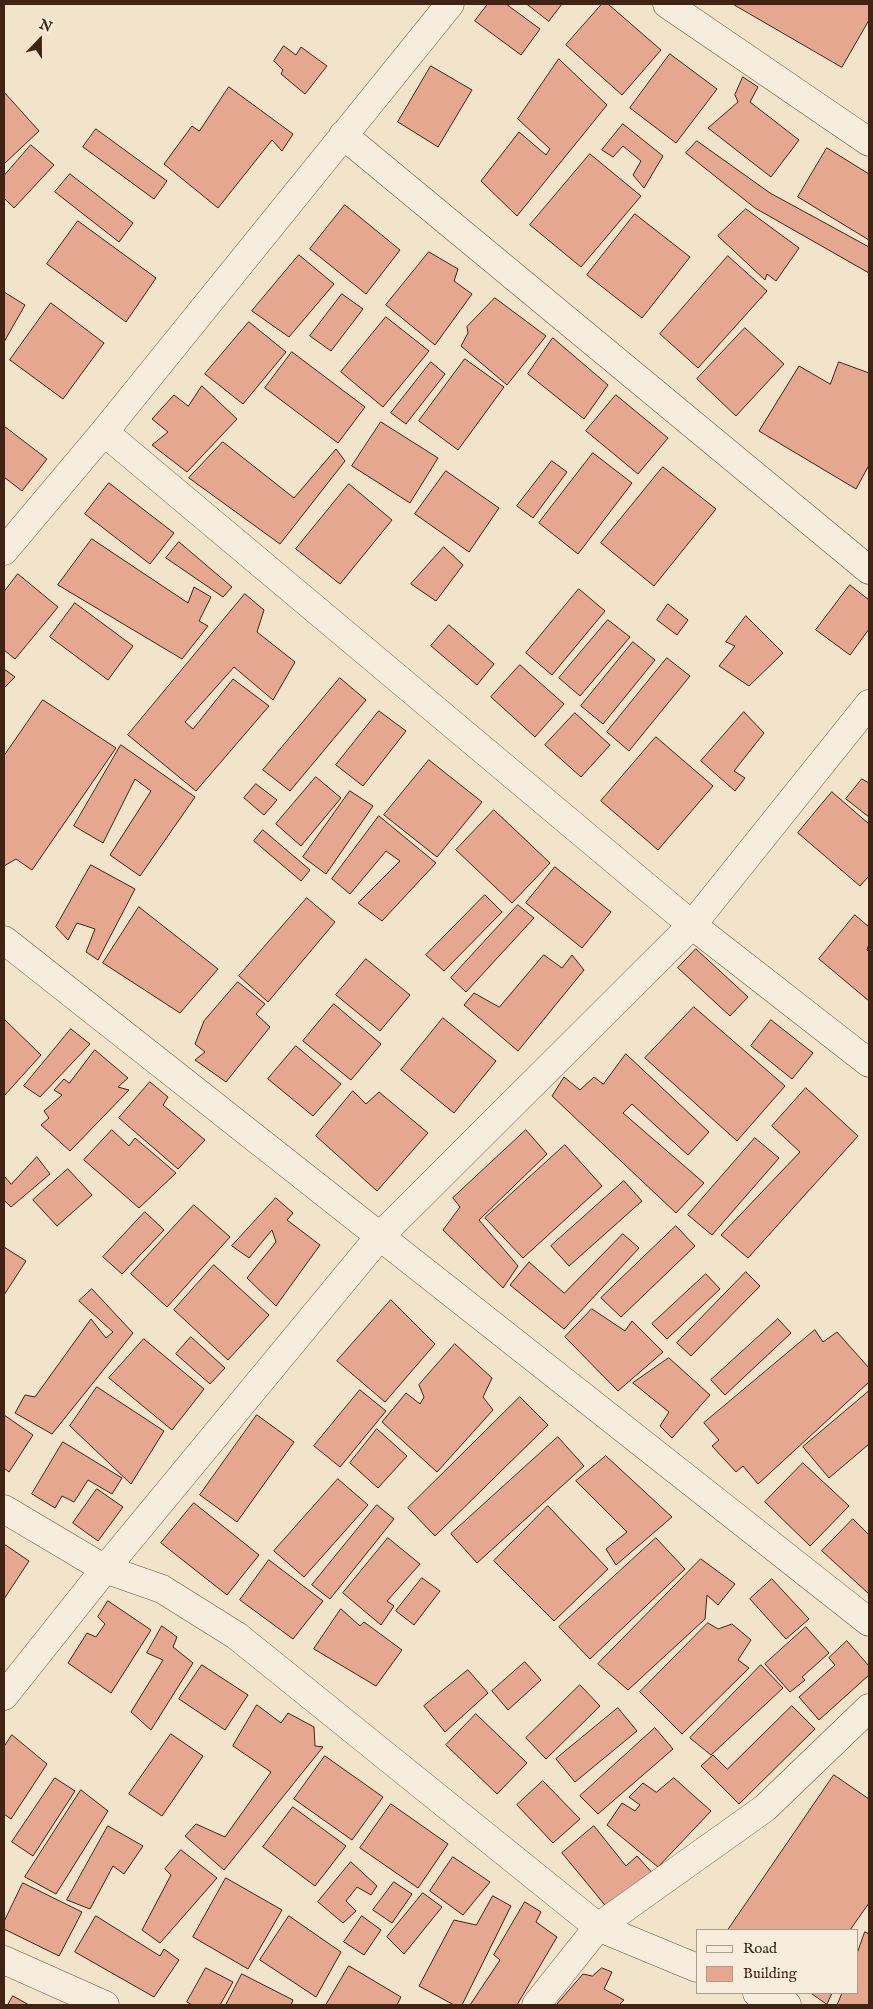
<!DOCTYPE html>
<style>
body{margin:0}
#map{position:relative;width:873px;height:2009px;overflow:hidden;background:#f2e3cb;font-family:"IM FELL English",serif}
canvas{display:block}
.frame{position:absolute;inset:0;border:5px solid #412315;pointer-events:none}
.legend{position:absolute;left:696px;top:1929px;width:162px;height:65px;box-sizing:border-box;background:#f7eddd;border:1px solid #ae9c8d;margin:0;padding:6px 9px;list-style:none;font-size:15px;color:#412315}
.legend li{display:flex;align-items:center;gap:10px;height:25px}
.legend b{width:25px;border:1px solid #ae9c8d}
.north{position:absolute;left:15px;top:15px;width:50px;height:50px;-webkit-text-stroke:4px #f7eddd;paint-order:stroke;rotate:22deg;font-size:14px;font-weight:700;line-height:20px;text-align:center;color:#412315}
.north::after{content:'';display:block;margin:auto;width:18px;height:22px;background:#412315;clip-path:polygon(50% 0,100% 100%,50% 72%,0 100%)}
</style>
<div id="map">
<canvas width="873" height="2009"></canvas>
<div class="frame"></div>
<ul class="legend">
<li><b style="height:6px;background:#f7eddd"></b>Road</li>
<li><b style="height:14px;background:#e6a790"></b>Building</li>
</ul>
<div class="north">N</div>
</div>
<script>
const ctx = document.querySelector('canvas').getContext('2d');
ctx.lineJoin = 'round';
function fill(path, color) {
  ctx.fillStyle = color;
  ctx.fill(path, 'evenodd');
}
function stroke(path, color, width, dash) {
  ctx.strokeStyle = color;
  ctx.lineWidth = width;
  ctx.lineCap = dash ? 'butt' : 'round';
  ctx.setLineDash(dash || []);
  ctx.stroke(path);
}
const building = new Path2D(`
 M488,4H506L540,29L521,55L475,21Z
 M527,4H562L549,21Z
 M602,4H608L661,50L622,95L566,45Z
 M733,4H869V20L842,67Z
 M284,46L296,55L301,47L327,66L305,94L281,74L283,70L274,61Z
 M670,54L717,89L676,143L630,108Z
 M559,59L607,105L517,216L481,181L519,132L546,155L550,149L518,119Z
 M431,66L472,90L438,147L398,122Z
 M743,77L758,87L750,102L799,140L771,177L708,128L738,102L735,95Z
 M229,87L293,134L282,151L272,140L218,208L164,164L192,126L199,131Z
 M4,92L39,131L4,164Z
 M623,124L663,156L644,188L633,175L641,161L623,146L613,157L602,150Z
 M96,129L167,181L154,199L83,147Z
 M697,141L770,193L869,247V273L755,208L686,153Z
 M31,145L54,165L14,208L4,198V176Z
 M827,148L869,174V240L798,197Z
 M590,154L641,196L581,267L530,225Z
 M70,174L133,223L119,242L55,192Z
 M345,205L400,250L366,294L310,249Z
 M746,209L799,248L776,281L767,274L765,280L718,236Z
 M635,214L690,257L642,318L587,275Z
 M78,221L156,278L126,322L47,264Z
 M429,252L458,269L454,281L472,294L435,345L386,305Z
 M299,255L334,284L289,337L252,311Z
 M728,256L767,291L698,368L660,334Z
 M4,292L25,305L4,342Z
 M342,294L363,309L331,351L310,336Z
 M495,298L546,336L507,385L461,346L468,333L467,327Z
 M51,303L104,343L63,399L10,360Z
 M386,317L429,351L383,407L341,372Z
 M249,322L286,352L243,404L205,374Z
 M745,328L784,364L736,416L697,379Z
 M553,338L608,385L584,419L528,374Z
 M292,352L365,407L338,443L265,388Z
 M465,359L504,387L458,450L419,421Z
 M431,362L445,374L406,424L391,413Z
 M839,362L869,373V465L856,489L759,431L799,366L830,384Z
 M202,386L237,419L187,472L152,445L168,432L152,419L174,395L188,406Z
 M616,395L668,438L638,474L586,431Z
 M381,422L438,458L410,503L352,466Z
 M4,426L47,459L22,491L4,477Z
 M223,442L294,498L336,449L345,461L280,544L189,478Z
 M593,453L632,483L578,554L539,523Z
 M552,461L567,472L533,518L517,506Z
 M663,467L716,509L654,586L601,543Z
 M446,471L499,508L469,552L415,514Z
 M109,483L174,533L150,564L85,514Z
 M349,484L392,520L340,584L296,549Z
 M92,539L188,603L194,587L211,597L199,621L208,626L182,659L58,585Z
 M179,542L232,587L223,597L166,558Z
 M444,547L463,565L436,601L411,584Z
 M18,574L58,607L15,659L4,650V592Z
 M850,585L869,600V629L850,655L816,630Z
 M579,589L605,611L552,675L526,653Z
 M245,594L264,610L257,632L295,662L273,700L234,667L185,722L193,729L233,679L269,706L196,791L128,735Z
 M75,603L133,646L108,680L50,637Z
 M668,604L688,620L677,635L657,620Z
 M746,616L783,653L749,686L719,666L735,646L726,642Z
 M608,620L630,637L580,696L559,678Z
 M449,625L494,664L477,685L431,646Z
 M633,642L655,660L603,724L581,706Z
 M667,658L690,676L629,751L607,732Z
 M520,665L564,704L535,737L491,697Z
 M4,669L15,677L4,688Z
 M340,678L366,700L290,791L263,770Z
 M43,700L116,748L32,870L16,859L4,866V756Z
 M379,711L406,731L363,786L336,765Z
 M744,712L764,733L734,771L745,778L735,791L701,761Z
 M575,713L610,745L581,777L545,745Z
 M656,737L713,786L658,850L601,801Z
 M121,745L195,797L140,876L110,855L151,791L135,779L103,843L74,826Z
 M429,760L482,802L437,857L384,815Z
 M316,777L341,798L301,846L276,824Z
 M862,779L869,783V817L846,799Z
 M256,784L277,800L264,815L244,798Z
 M350,791L373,806L326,874L303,857Z
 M832,792L869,824V876L860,886L798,833Z
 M494,810L550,863L512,903L456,850Z
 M379,816L436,863L382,921L358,903L400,861L386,851L350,894L332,879Z
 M263,830L310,870L301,881L254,841Z
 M91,865L135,889L98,960L86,952L95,929L77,923L68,940L56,927Z
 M555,867L611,912L582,948L526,903Z
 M485,895L502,912L444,971L426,955Z
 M307,898L335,922L268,1002L239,976Z
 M518,905L534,918L466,992L451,978Z
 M139,907L218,969L180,1013L103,963Z
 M855,915L869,927V944L867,950L869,952V1001L819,959Z
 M696,949L748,997L730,1016L678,968Z
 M544,955L562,968L572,955L584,970L518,1051L464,1005L474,993L499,1007Z
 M366,959L410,995L380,1031L336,995Z
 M238,982L265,1004L256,1014L270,1027L226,1082L195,1060L205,1052L195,1044L204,1021Z
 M334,1004L381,1044L351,1080L303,1041Z
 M694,1007L785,1086L737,1141L645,1058Z
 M443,1018L496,1061L454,1113L401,1070Z
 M4,1019L41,1055L4,1096Z
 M771,1020L813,1053L792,1079L751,1046Z
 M71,1029L90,1044L40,1097L24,1086Z
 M296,1046L341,1084L313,1116L268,1079Z
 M95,1050L128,1078L118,1087L129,1090L70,1151L41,1125L49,1118L44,1111L62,1095L54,1090L64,1079L69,1083Z
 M626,1054L709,1132L688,1155L632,1104L623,1113L704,1183L676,1213L552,1096L564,1077L580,1090L594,1077L603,1084Z
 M150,1082L168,1097L163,1105L205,1140L178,1169L119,1118Z
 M806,1088L858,1136L748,1258L721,1235L800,1152L772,1126Z
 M353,1091L366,1104L379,1092L428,1133L377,1191L316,1136Z
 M112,1130L129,1146L135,1138L176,1173L139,1208L84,1160Z
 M526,1130L547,1154L479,1220L518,1266L503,1288L443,1230L460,1207L453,1198Z
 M755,1138L779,1158L712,1235L688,1215Z
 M565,1145L602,1186L523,1258L485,1218Z
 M37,1157L50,1174L11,1207L4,1200V1176L11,1184Z
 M68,1169L92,1195L57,1226L33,1200Z
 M624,1181L642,1201L569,1266L551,1246Z
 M276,1198L293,1213L287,1220L320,1245L276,1306L247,1278L276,1242L272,1230L249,1258L232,1246Z
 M194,1205L230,1237L167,1307L131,1274Z
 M145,1212L164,1230L122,1274L103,1257Z
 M676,1226L695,1246L621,1317L601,1298Z
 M623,1234L639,1248L564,1329L510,1285L529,1262L564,1293Z
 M4,1247L26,1261L4,1295Z
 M214,1265L269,1315L228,1360L174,1310Z
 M746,1272L760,1286L691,1356L677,1343Z
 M706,1274L720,1289L667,1339L652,1324Z
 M92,1289L133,1333L52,1434L15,1413L25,1395L35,1397L91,1319L106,1338L113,1332L79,1301Z
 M391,1300L435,1344L385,1402L337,1361Z
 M592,1309L625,1331L632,1321L663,1352L618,1391L565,1337Z
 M778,1319L791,1333L725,1395L711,1380Z
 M815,1330L823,1342L837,1332L869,1368V1382L758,1484L743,1466L736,1472L712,1446L719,1440L704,1423Z
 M191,1337L225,1368L210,1384L176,1354Z
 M144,1339L204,1389L172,1430L109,1378Z
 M455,1344L492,1378L483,1397L493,1410L437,1472L382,1422L406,1393L420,1404L424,1397L419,1385Z
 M669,1358L710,1395L672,1438L660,1426L669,1412L633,1383Z
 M97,1387L164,1431L131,1484L70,1426Z
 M360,1390L386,1411L340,1467L314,1446Z
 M869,1391V1444L829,1478L803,1447Z
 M520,1397L548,1425L435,1536L408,1508Z
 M4,1415L33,1435L9,1472L4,1468Z
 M257,1415L294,1442L237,1522L200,1495Z
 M377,1429L407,1456L378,1488L350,1463Z
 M558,1437L584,1466L477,1563L451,1534Z
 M63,1442L122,1478L112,1494L88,1480L74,1502L62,1496L55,1508L32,1494Z
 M606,1456L672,1517L616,1565L606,1549L627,1532L576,1481Z
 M803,1463L849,1506L810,1546L765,1502Z
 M338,1479L368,1505L304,1577L274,1551Z
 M97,1489L123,1507L98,1541L73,1523Z
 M194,1503L259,1555L227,1595L161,1543Z
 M377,1505L394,1519L330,1599L312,1585Z
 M548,1506L608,1569L554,1621L494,1561Z
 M853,1519L869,1535V1594L822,1551Z
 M388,1538L420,1564L387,1601L394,1606L381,1625L343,1593Z
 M656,1538L685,1569L590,1659L559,1627Z
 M4,1544L29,1561L4,1599Z
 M701,1559L735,1584L718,1605L707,1595L705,1619L628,1690L598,1664Z
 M269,1560L323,1601L293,1639L240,1600Z
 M422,1578L440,1591L414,1625L396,1611Z
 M772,1579L809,1619L786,1639L750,1599Z
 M108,1601L151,1630L111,1693L68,1663L87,1633L96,1637L105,1624L98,1617Z
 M341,1609L360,1626L364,1622L402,1650L376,1686L314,1649Z
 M708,1623L718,1629L732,1624L751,1640L738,1660L749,1668L682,1734L640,1692Z
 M162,1626L177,1637L173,1647L193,1663L151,1730L131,1712L163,1660L147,1653Z
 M806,1627L829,1653L802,1677L805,1680L790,1692L765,1664Z
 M847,1641L869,1666V1675L819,1720L799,1697L835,1665L829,1658Z
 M525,1662L541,1680L508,1710L492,1691Z
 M202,1665L248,1695L225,1730L179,1699Z
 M761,1665L783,1688L711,1755L690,1738Z
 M468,1670L488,1693L445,1732L424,1706Z
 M580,1685L600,1706L546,1759L526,1738Z
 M257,1705L281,1723L288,1713L314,1727L315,1746L323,1747L224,1870L185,1836L196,1824L225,1837L271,1772L233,1746Z
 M792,1706L815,1729L739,1804L701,1766L713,1755L727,1769Z
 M618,1708L637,1731L575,1782L556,1759Z
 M476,1714L527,1763L497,1794L446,1745Z
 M655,1728L673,1749L598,1814L580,1796Z
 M171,1734L203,1756L162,1816L129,1794Z
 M12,1735L47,1764L11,1819L4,1814V1747Z
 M325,1756L383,1797L352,1840L294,1799Z
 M834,1775L869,1799V1903L850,1930H728Z
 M55,1778L75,1791L33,1856L12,1842Z
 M674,1778L711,1811L658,1867L607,1825L622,1803L635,1811L640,1805L629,1797L643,1783L656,1792Z
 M543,1781L580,1819L553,1843L517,1805Z
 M81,1790L108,1811L56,1894L25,1877Z
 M391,1804L448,1844L418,1888L360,1848Z
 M293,1807L346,1846L315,1886L263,1847Z
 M108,1826L143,1846L124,1874L113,1866L90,1909L67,1900Z
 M594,1826L626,1866L637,1856L656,1877L609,1910L562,1853Z
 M181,1850L217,1878L160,1943L142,1930L171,1875L165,1869Z
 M453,1857L490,1882L463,1915L430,1891Z
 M351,1862L377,1886L371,1895L357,1887L346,1901L356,1911L343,1923L318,1902Z
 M226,1878L282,1910L248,1969L193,1937Z
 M394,1882L412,1894L392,1923L373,1910Z
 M23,1883L82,1912L59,1956L4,1929V1922Z
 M423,1893L442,1907L404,1954L387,1937Z
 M493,1896L511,1906L462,2005H454L419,1986L454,1920L476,1925Z
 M525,1902L541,1912L536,1922L557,1937L517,2005H470L500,1960L494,1955Z
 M96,1916L160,1956L164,1949L179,1960L154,1997L75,1952Z
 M289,1916L341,1952L316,1997L260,1960Z
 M362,1916L381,1930L364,1955L344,1942Z
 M865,1932L869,1934V2005H837L842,1993H857V1954Z
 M349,1966L401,1997L397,2005H326Z
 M206,1968L233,1982L220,2005H192L187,2002Z
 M602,1968L612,1972L604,1989L624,2000L619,2005H556L583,1974L592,1976Z
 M242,1974L293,2000L291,2005H226Z
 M811,1993H832L827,2004Z
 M13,1996L29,2005H8Z`);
fill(building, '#e6a790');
stroke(building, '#412315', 1);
const minor = new Path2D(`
 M667,4L869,142
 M343,135L869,570
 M104,432L692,925L869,1063
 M4,551L104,432L450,4
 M4,940L869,1622
 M4,1509L105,1569L162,1589L237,1636L598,1927L697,1968
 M4,1696L105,1569L380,1236L692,925L869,704
 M4,1960L105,2005
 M757,1993L787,2005
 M536,2005L598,1927L765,1808L869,1708`);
stroke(minor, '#6d5342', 29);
stroke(minor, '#f7eddd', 28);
</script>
